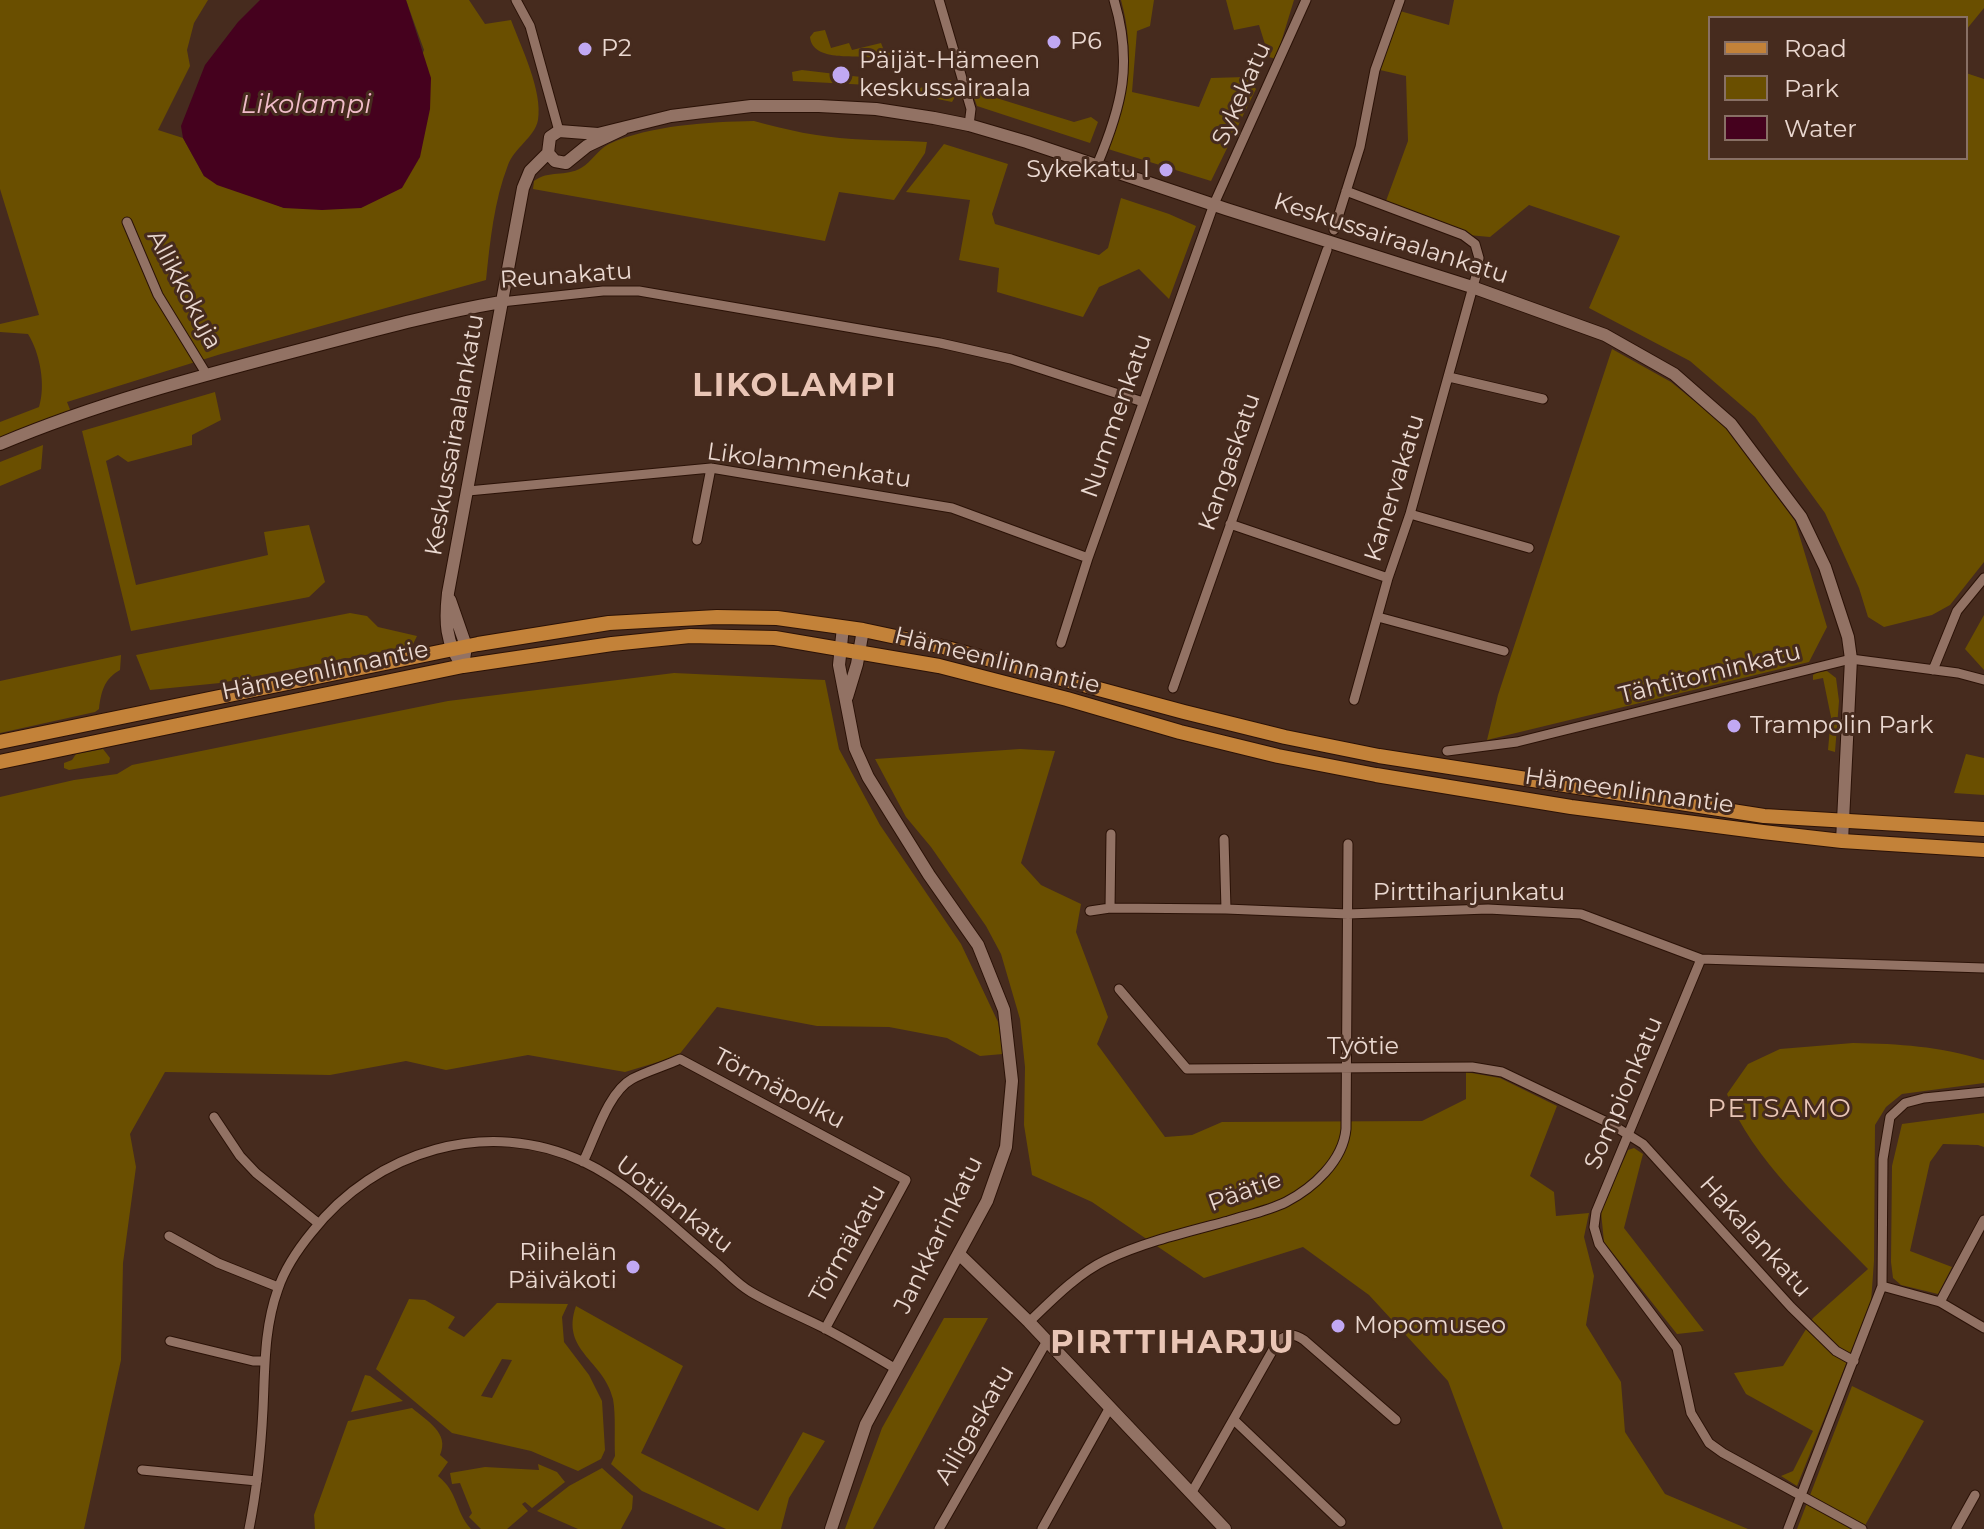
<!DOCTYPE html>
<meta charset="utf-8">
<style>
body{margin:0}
#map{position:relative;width:1984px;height:1529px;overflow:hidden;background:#462b1e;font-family:Montserrat,sans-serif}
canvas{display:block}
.legend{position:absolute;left:1708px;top:16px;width:260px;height:144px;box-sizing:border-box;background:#462b1e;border:2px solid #887065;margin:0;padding:10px 14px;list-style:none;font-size:24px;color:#ead8d0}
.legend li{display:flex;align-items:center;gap:16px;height:40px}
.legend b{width:40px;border:2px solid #887065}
</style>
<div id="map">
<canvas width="1984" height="1529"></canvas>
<ul class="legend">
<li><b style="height:10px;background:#c38239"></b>Road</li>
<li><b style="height:22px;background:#6a4f00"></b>Park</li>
<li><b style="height:22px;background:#45011e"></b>Water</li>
</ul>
</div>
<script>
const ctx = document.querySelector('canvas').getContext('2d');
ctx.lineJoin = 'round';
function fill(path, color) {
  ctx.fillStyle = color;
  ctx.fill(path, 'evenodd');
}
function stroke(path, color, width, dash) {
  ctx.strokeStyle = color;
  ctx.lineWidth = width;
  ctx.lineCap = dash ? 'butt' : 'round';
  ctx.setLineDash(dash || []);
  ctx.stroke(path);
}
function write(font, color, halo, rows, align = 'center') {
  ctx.font = font + ' Montserrat,sans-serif';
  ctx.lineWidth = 6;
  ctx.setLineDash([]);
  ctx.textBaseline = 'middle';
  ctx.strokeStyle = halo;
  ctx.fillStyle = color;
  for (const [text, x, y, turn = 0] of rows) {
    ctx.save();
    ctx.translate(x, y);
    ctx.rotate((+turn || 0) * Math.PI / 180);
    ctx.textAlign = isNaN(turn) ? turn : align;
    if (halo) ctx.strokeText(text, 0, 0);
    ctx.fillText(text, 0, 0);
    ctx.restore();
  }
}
fill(new Path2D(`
 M0,0H208L194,23L187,50L190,66L158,130L183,138L204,176L284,208H361L424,50L406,0H469L485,24L511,20C521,47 543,91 538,120C535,137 514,148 508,165C494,201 490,242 486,280L221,354L67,402L71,412L0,440V422L39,407C46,385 40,353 28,334L0,332V324L39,315L0,189Z
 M1121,0H1154L1150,26L1137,31L1132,92L1199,107L1211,78L1246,77L1256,89L1211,181L1108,149C1127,96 1136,55 1121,0Z
 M1226,0H1294L1276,59L1269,57L1259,25L1234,30Z
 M1454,0H1984V8L1966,30V18H1710V158H1966V73L1984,79V562L1950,605L1932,615L1884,627L1868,617L1859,588L1825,513L1755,417L1690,361L1589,308L1620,236L1529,205L1490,237L1468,235L1386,201L1408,141L1406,76L1380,70L1400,11L1449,25Z
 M825,30L831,48L849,43L852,50L881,43L885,53L892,52L897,71L894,72C890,67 885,61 879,59C859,53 813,64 810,37L814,32Z
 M802,70L861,77L869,85L793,81L792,72Z
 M951,80L956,95L952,102L904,92Z
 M977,92L1074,122L1091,117L1098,122L1090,143L977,106L973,95Z
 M754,121C786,130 819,137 852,139C877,141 902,140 927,142L925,153L894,200L839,192L825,241L533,189L534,181C548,170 566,177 581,168C592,162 597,150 609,144C650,125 709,122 754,121Z
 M944,144L1008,164L992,214L995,224L1099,255L1108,248L1121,198L1169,214L1196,226L1169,299L1139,269L1099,287L1083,317L997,292L999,268L959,260L970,200L906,192Z
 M1612,349L1671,382L1725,426L1795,521L1827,627L1809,662L1487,740L1498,695Z
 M215,392L221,420L192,435V445L128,462L118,455L106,461L136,585L268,555L264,532L309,525L325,582L309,597L131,631L82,431Z
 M43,445L41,469L0,486V462Z
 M350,613L367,616L378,627L417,636L412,646L220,683L150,690L136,655Z
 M1984,615V670L1965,649Z
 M121,655L120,670C104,679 101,692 99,709L95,712L0,733V681Z
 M1827,671L1836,678L1839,701L1835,752L1828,750L1831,717L1823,678L1813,680V675L1818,672Z
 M674,673L825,680L839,749L880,825L961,944L998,1022L1003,1054L980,1056L947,1038L889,1027L817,1026L717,1007L678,1056L625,1072L528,1055L446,1070L406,1061L330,1075L165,1072L130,1134L136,1167L123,1263L121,1360L84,1529H0V797L74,780L117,774L132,765L448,701Z
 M103,749L110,758L109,763L69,770L64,768V763L72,760L76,754Z
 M1020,749L1055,751L1021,863L1041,885L1081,904L1076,932L1108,1017L1097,1044L1165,1137L1192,1135L1222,1122L1422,1121L1466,1099V1072L1500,1078L1557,1106L1530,1176L1554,1192L1556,1216L1589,1213L1584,1237L1594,1276L1586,1325L1621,1382L1625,1432L1665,1494L1748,1529H1503L1448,1381L1369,1295L1303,1247L1204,1278L1092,1202L1032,1175L1024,1125L1025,1067L1020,1019L1001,954L986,926L931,847L906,817L875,759Z
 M1966,754L1984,758V795L1954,793Z
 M1853,1043C1901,1044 1937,1046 1984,1060V1083L1902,1094L1886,1107L1875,1125L1874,1261L1871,1302L1797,1486L1781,1476L1793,1471L1813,1431L1746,1394L1734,1373L1783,1366L1813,1318L1868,1269C1820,1219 1751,1159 1727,1094L1748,1064L1780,1049Z
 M1984,1113V1147L1978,1145L1943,1144L1930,1162L1910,1251L1952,1267L1938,1294L1901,1285L1893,1278L1891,1262L1892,1166L1902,1124Z
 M1634,1148L1643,1154L1624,1228L1704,1331L1677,1334L1604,1242L1601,1212L1628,1150Z
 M409,1299L425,1300L455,1317L448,1328L464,1337L497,1303L568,1304L562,1317L564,1342L589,1375L602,1401L605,1450L601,1459L578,1471L531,1451L452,1433L376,1369ZM502,1359L512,1360L492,1398L481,1396Z
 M576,1306L683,1366L641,1453L758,1511L803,1432L825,1441L789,1498L781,1529H726L642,1491L611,1464L615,1456C614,1438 616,1416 613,1399C604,1360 560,1351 576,1306Z
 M944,1318H988L873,1529H845L882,1428Z
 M365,1375L370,1376L403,1401L351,1412Z
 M1852,1386L1924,1421L1863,1529H1797Z
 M412,1408C427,1421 450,1433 440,1455L448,1462L438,1476C459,1493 454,1510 471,1529H315L314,1515L348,1421Z
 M538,1464L557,1472L565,1482L532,1508L525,1502L522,1504L528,1511L507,1529H481L469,1517L472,1513L460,1483L452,1484L450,1473L485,1467L539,1470Z
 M602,1468L633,1496L632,1509L621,1529H578L537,1511L569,1486Z`), '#6a4f00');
fill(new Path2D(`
 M260,0H406L431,78L430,109L420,157L402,188L361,208L322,210L284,208L217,185L204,176L183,138L181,126L205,65L238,22Z`), '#45011e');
const minor = new Path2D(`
 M516,0L530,26L559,131
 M939,0L971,109L969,125
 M1097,165C1122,106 1133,63 1114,0
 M1346,191L1463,235L1475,244L1479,258L1476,276L1410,514L1388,578L1354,700
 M127,222L158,295L207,375
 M1334,230L1360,147L1375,70L1400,0
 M501,302L603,291H639L940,343L1011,359L1143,402
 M1449,377L1543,399
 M468,491L711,468L952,508L1088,558
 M1410,514L1529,548
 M1230,524L1388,578
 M697,540L711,468
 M1378,617L1504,651
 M1061,643L1088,558L1214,204L1306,0
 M1933,670L1957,611L1984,578
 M1173,688L1327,250
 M1447,751L1517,742L1851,659L1958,673L1984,680
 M1224,839L1226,909
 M1110,908L1111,834
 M1090,911L1110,908L1226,909L1348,914L1488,909L1581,914L1701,959L1984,968
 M1701,959L1596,1212L1594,1227L1599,1244L1677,1348L1691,1413L1709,1443L1723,1453L1862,1529
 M1119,989L1187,1069L1472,1067L1502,1072L1611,1124L1643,1144L1791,1307L1836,1351L1854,1361
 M214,1117L240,1156L256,1173L318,1223
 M583,1162C595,1138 608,1092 632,1079C647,1071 665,1066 680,1059L906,1180L825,1329
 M169,1236L218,1263L278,1287
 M1882,1286L1940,1302L1984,1328
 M1940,1302L1984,1220
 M1029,1322C1052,1300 1077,1274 1106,1260C1144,1242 1187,1232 1228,1221C1247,1215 1268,1211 1286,1202C1313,1188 1343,1161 1346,1129L1348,844
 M170,1341L253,1361H265
 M1234,1420L1341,1522
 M142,1470L257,1481
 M1192,1492L1278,1341C1288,1334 1294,1333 1304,1340L1396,1420
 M249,1529C257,1489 261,1449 263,1409C265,1367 264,1328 278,1289C285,1268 298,1249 312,1232C375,1151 488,1116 584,1162C632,1185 673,1227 714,1261C726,1271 737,1284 751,1292C773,1305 798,1315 822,1327C847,1340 871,1354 896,1369
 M939,1529L1047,1341
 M1042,1529L1109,1409
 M1788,1529L1882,1286L1883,1159L1890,1117L1905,1103L1924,1098L1984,1092
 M1956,1529L1975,1495`);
const tertiary = new Path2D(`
 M623,129L587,146L566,163L555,161L548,153L550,137L559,131L598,134L671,116L751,106H819L876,109L934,118L969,125L1027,142L1226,209L1472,287L1605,335L1674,374L1731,424L1801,517L1825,567L1848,637L1851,659L1842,841
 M0,444C95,404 193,378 292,352C361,334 431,314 501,302
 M450,600L466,646L463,666
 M463,666C445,644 445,620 448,593L523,188L530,171L548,153
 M847,697L857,664L863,630
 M959,1254L1029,1322L1225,1529
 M831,1529L866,1424L987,1201L1006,1147L1012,1081L1004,1010L978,945L929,875L868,777L855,748L839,665L843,627`);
const primary = new Path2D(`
 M0,742L478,644L609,623L717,617L777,618L863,630L943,647L1184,712L1285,737L1379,756L1764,816L1984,829
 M0,762L463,666L612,644L690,636L775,638L939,666L1067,699L1180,732L1278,756L1376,775L1571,807L1763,832L1842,841L1984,850`);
stroke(minor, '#2b1207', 11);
stroke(tertiary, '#2b1207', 14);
stroke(primary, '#2b1207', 16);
stroke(minor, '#927264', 9);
stroke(tertiary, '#927264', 12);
stroke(primary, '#c38239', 14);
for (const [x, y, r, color] of [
 [1054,42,8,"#c1a8f3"],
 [585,49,8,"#c1a8f3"],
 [841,75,10,"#c1a8f3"],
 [1166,170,8,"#c1a8f3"],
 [1734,726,8,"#c1a8f3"],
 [633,1267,8,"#c1a8f3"],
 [1338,1326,8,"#c1a8f3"]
]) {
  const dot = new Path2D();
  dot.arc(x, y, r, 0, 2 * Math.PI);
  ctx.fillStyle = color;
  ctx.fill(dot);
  stroke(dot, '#462b1e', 3);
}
write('24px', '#ead8d0', '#462b1e', [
 ["P6",1070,42],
 ["P2",601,49],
 ["Päijät-Hämeen",859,61],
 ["keskussairaala",859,89],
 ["Sykekatu I",1150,170,"right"],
 ["Trampolin Park",1750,726],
 ["Riihelän",617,1253,"right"],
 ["Päiväkoti",617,1281,"right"],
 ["Mopomuseo",1354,1326]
], 'left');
write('24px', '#ead8d0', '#462b1e', [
 ["Sykekatu",1242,94,-66],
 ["Keskussairaalankatu",1391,239,18],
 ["Reunakatu",566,276,-4],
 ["Allikkokuja",184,290,62],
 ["Nummenkatu",1117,416,-71],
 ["Keskussairaalankatu",455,435,-80],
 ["Kangaskatu",1230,462,-71],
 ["Likolammenkatu",809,466,8],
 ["Kanervakatu",1395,488,-73],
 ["Hämeenlinnantie",997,661,14],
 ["Hämeenlinnantie",325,671,-12],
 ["Tähtitorninkatu",1710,674,-14],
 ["Hämeenlinnantie",1629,791,8],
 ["Pirttiharjunkatu",1469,893],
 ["Työtie",1363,1047],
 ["Törmäpolku",779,1089,28],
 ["Sompionkatu",1624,1093,-67],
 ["Päätie",1245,1192,-20],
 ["Uotilankatu",674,1205,38],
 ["Jankkarinkatu",939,1235,-64],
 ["Hakalankatu",1755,1237,48],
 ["Törmäkatu",848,1244,-61],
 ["Ailigaskatu",975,1425,-60]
]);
write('italic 26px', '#f0bcc9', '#462b1e', [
 ["Likolampi",306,105]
]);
ctx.letterSpacing = '2px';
write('26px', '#e9c5b5', '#462b1e', [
 ["PETSAMO",1780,1109]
]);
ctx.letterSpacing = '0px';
ctx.letterSpacing = '2px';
write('bold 32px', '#e9c5b5', '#462b1e', [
 ["LIKOLAMPI",795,387],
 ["PIRTTIHARJU",1173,1344]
]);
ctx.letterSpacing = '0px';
</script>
